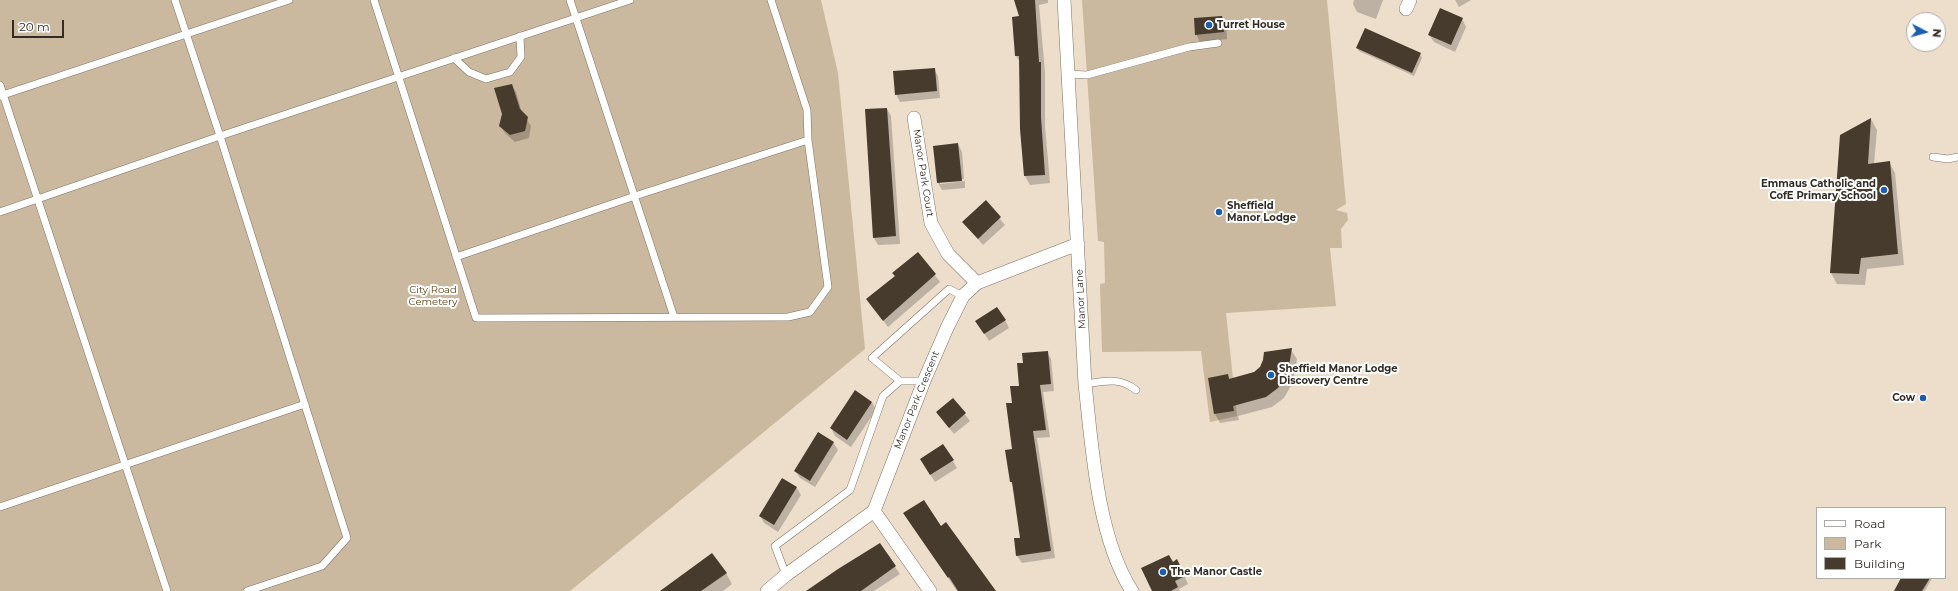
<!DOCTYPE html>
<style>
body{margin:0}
#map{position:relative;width:1958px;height:591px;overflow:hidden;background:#ecdecb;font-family:Montserrat,sans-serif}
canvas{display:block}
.legend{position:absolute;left:1816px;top:507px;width:130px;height:72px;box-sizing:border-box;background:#fff;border:1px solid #adaba8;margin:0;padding:5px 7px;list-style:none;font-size:12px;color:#322c25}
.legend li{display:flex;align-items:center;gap:8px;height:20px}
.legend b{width:20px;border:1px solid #adaba8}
.north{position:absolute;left:1906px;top:12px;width:40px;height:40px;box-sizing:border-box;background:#fff;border:1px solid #adaba8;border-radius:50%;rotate:96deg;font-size:11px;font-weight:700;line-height:16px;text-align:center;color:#322c25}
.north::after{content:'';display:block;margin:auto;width:14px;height:18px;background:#1b5eae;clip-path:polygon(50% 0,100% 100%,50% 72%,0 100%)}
.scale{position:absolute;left:12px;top:20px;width:52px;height:18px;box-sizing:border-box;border:2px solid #322c25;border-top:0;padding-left:5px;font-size:12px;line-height:14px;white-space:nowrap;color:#322c25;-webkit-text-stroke:3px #fff;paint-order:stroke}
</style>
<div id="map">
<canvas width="1958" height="591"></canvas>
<ul class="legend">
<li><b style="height:5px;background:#fff"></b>Road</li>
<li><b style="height:11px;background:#cab89f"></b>Park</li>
<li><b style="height:11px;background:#463b2c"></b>Building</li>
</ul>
<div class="north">N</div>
<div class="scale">20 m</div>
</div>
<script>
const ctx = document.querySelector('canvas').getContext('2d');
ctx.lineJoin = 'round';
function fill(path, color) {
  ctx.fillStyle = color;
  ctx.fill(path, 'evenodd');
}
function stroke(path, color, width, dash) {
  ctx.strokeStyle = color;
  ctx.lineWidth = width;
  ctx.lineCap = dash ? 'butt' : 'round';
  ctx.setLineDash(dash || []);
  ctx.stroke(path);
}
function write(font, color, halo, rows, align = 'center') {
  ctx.font = font + ' Montserrat,sans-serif';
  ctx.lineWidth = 4;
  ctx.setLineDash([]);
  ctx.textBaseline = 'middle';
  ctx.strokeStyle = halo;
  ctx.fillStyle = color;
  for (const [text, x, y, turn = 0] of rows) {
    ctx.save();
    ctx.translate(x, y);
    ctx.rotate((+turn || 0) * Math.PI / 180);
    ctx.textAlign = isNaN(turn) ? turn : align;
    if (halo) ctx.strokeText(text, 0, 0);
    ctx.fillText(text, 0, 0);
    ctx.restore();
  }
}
fill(new Path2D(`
 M0,0H821L838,73L865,349L570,591H0Z
 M1082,0H1327L1346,204L1336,210L1347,213L1348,220L1341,229L1342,248H1330L1336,306L1226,313L1237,416L1210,422L1201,351L1102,352L1100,284L1105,283L1104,242L1098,241Z`), '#cab89f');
fill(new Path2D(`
 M1015,0H1048V3L1039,5L1045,72V126L1050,183L1030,185L1025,176L1020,62L1016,56L1020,17Z
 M1354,0H1383L1376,19L1357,12L1353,4Z
 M1455,0H1471L1459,7Z
 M1222,17L1226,24L1227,39L1200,42L1196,34Z
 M1462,19L1466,27L1455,52L1434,42L1429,35Z
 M1357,48L1420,54L1422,58L1414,76L1359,51Z
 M934,69L938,76L940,98L900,102L896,94Z
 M512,85L516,92L522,113L531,126L529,138L515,142L505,133L500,125Z
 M887,109L891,116L900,244L878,245L874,238L866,110Z
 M1871,119L1877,130L1874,164L1889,162L1895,173L1904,265L1867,269L1865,285L1837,284L1831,273Z
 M958,144L962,152L964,179L940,182V184L965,181V188L942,190L938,183Z
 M985,201L1005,225L983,245L963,222Z
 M918,253L940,282L888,327L867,299L896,277Z
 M1005,320L1009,328L989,341L981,328Z
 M1291,350L1297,359L1293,382L1284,398L1272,407L1238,416L1239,420L1220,423L1215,414L1228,375L1230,380L1254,373Z
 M1047,352L1051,359L1054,391L1043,392L1050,437L1037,438L1055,558L1022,563L1017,556L1021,538L1014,488L1011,482L1013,450V403L1020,386L1024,364Z
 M953,399L970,421L954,434L937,413Z
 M872,402L876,410L851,447L835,436L831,428Z
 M833,442L838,450L815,487L800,478L795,471Z
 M953,461L957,468L935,482L925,466Z
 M783,480L797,488L801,495L778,532L764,523L760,516Z
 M910,523L995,591H957Z
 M880,545L900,574L874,591H808Z
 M1173,563L1181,568L1188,584L1179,589L1180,591H1153Z
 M726,573L732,584L723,591H662Z
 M1907,578H1932L1925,591H1895Z`), '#0003');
fill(new Path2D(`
 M1014,0H1035L1039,62H1041V117L1045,175L1024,176L1020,129L1019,56H1015L1012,17L1019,16Z
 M1440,8L1463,18L1451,45L1428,35Z
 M1222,16L1224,32L1195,35L1194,18Z
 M1365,28L1421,53L1412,73L1356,48Z
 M935,68L937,91L895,95L893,71Z
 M512,84L520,109L528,117L525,131L510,135L499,126L502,114L494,88Z
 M887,108L896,236L873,238L865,109Z
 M1871,118L1868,164L1890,161L1898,254L1861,258L1859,274L1830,273L1840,135Z
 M958,143L962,181L937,183L933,146Z
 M986,200L1001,217L978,239L962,222Z
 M918,252L936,274L883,321L866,299L895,276L892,273Z
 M997,307L1006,320L984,334L975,321Z
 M1292,348L1288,372L1278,388L1266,397L1233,406L1234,411L1214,414L1208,378L1228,374L1229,379L1254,372L1260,367L1263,360L1264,352Z
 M1048,351L1051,384L1040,385L1046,430L1033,431L1051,551L1016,556L1014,538H1020L1012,482H1010L1005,450L1012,449L1006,403H1012L1010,386H1019L1017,363H1023L1022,353Z
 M855,390L872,402L847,440L830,428Z
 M953,398L966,413L949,428L936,412Z
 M818,432L834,442L810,481L794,471Z
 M943,444L954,460L930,475L920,459Z
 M782,478L797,487L774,525L759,516Z
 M924,500L941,526L946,522L996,591H958L949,577L948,578L903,513Z
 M880,543L896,566L861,591H806L838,569Z
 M712,553L727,573L701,591H660Z
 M1169,555L1173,562L1177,559L1185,576L1175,581L1178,587L1171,591H1152L1141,568Z
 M1901,578H1930L1922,591H1894Z`), '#463b2c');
const service = new Path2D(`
 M175,0L220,136L347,538L322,566L247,591
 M374,0L476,318L788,317L810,312L828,287L808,140
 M570,0L674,317
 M454,58L469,72L486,79L510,72L521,57L520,36
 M1068,74L1087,75L1189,47L1218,43
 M0,85L167,591
 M0,96L289,0
 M1933,157L1948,159L1958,157
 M0,212L220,136L630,0
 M456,257L635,196L808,140L807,110L771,0
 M900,381L872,358L949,289L963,296
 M1085,384C1105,381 1120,377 1136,390
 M0,507L305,404
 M786,575L775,546L850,490L883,396L900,381H924`);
const minor = new Path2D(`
 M1064,0L1085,384C1092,446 1097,537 1132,591
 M1406,9L1410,0
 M914,118L931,223L948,254L977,283
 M874,511L930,591
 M767,591L786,575L874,511L924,381L947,328L963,296L977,283L1078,244`);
stroke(service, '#7f7261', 8);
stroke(minor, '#7f7261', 14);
stroke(service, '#fff', 7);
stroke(minor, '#fff', 13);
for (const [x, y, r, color] of [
 [1209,25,4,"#1b5eae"],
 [1884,190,4,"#1b5eae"],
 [1219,212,4,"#1b5eae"],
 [1271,375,4,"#1b5eae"],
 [1923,398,4,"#1b5eae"],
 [1163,572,4,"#1b5eae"]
]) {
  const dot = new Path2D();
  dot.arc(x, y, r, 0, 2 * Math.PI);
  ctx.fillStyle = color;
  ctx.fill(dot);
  stroke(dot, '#fff', 1.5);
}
write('bold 10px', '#322c25', '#fff', [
 ["Turret House",1217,25],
 ["Emmaus Catholic and",1876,184,"right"],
 ["CofE Primary School",1876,196,"right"],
 ["Sheffield",1227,206],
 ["Manor Lodge",1227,218],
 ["Sheffield Manor Lodge",1279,369],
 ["Discovery Centre",1279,381],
 ["Cow",1915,398,"right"],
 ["The Manor Castle",1171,572]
], 'left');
write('10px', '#322c25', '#fff', [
 ["Manor Park Court",923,173,81],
 ["Manor Lane",1081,299,-93],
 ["Manor Park Crescent",917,400,-68]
]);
write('10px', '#5c4114', '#fff', [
 ["City Road",433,290],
 ["Cemetery",433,302]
]);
</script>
